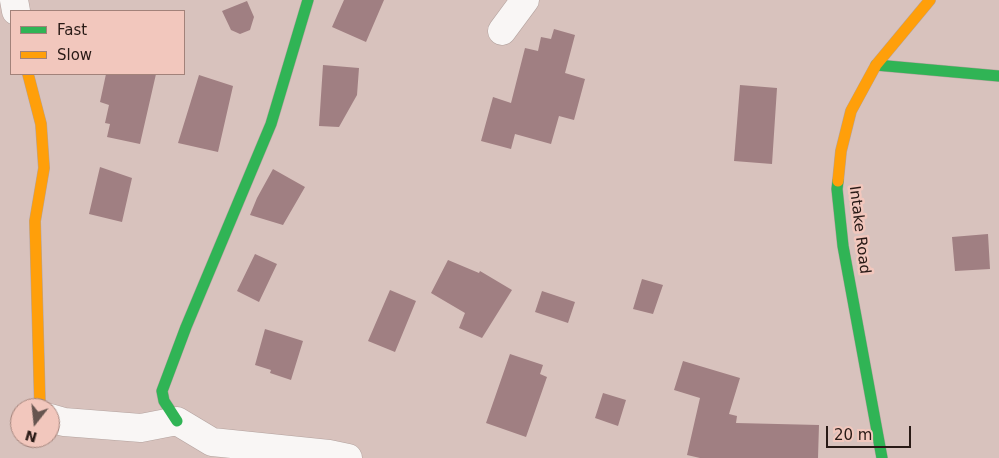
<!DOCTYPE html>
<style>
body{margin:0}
#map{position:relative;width:999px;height:458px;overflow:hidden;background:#d8c2bd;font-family:"DejaVu Sans",sans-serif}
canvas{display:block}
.legend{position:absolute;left:10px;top:10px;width:175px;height:65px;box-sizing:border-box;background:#f2c7bd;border:1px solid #a2827a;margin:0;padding:6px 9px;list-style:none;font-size:15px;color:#291a16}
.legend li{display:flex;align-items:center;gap:10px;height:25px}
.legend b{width:25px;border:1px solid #a2827a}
.north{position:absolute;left:10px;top:398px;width:50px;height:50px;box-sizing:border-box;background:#f2c7bd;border:1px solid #a2827a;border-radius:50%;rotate:196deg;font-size:14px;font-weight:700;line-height:20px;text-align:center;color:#291a16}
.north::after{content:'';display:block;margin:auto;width:18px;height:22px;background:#665550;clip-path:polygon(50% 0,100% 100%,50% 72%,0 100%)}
.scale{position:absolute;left:826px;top:426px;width:85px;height:22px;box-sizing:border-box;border:2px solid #291a16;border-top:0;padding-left:6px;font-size:15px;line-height:18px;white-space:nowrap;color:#291a16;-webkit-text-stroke:4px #f2c7bd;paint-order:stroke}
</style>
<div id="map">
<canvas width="999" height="458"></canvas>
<ul class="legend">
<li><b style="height:6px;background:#30b455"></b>Fast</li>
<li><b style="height:6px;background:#ff9f0a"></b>Slow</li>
</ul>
<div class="north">N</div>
<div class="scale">20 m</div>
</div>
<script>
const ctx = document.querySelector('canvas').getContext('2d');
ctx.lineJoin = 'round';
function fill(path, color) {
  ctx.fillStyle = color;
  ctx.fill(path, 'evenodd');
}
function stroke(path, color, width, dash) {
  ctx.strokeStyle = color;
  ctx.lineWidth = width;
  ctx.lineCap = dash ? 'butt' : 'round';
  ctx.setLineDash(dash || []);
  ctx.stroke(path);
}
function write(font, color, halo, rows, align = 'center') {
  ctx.font = font + ' "DejaVu Sans",sans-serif';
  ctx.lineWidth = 5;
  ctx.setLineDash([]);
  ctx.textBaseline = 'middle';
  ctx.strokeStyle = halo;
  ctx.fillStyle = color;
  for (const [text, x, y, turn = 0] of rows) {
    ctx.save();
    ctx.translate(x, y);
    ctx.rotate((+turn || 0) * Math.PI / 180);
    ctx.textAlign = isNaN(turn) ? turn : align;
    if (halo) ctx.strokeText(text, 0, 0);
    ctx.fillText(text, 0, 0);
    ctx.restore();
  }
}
fill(new Path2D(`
 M344,0H384L366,42L332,27Z
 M247,1L254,17L250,30L240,34L231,30L222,11Z
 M554,29L575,35L565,73L585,79L574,120L559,116L551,144L515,134L511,149L481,141L493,97L511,103L525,48L538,51L541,37L551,39Z
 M323,65L359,68L357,95L339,127L319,126Z
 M106,74H156L140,144L107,137L110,124L105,123L109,105L100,102Z
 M199,75L233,86L218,152L178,143Z
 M740,85L777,88L772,164L734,161Z
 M100,167L132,178L122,222L89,214Z
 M273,169L305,187L283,225L250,215L257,198Z
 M988,234L990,269L955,271L952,237Z
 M255,254L277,264L259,302L237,291Z
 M448,260L479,273L480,271L512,290L482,338L459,328L465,313L431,293Z
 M642,279L663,285L653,314L633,309Z
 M390,290L416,301L395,352L368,341Z
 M542,291L575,302L568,323L535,312Z
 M265,329L303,341L291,380L270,373L271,370L255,365Z
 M510,354L543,365L540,374L547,377L526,437L486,423Z
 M683,361L740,378L729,414L737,416L736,423L819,425L818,458H700L687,455L700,398L674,390Z
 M603,393L626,400L618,426L595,418Z`), '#a07f82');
const street = new Path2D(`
 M14,0L16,11
 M502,31L525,0
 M50,418L64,422L141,428L177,421L212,442L329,454L348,458`);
const fast = new Path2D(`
 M876,65L999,76
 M838,181L837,189L843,246L882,458
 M177,421L164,401L162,391L186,327L271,124L308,0`);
const slow = new Path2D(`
 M28,74L41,124L44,168L35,221L40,408
 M838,181L841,151L851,111L876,65L930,0`);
stroke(street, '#b3a29e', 29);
stroke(fast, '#b3a29e', 12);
stroke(slow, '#b3a29e', 12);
stroke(street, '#f9f6f5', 28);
stroke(fast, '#30b455', 11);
stroke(slow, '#ff9f0a', 11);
write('15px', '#291a16', '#f2c7bd', [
 ["Intake Road",859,230,83]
]);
</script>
